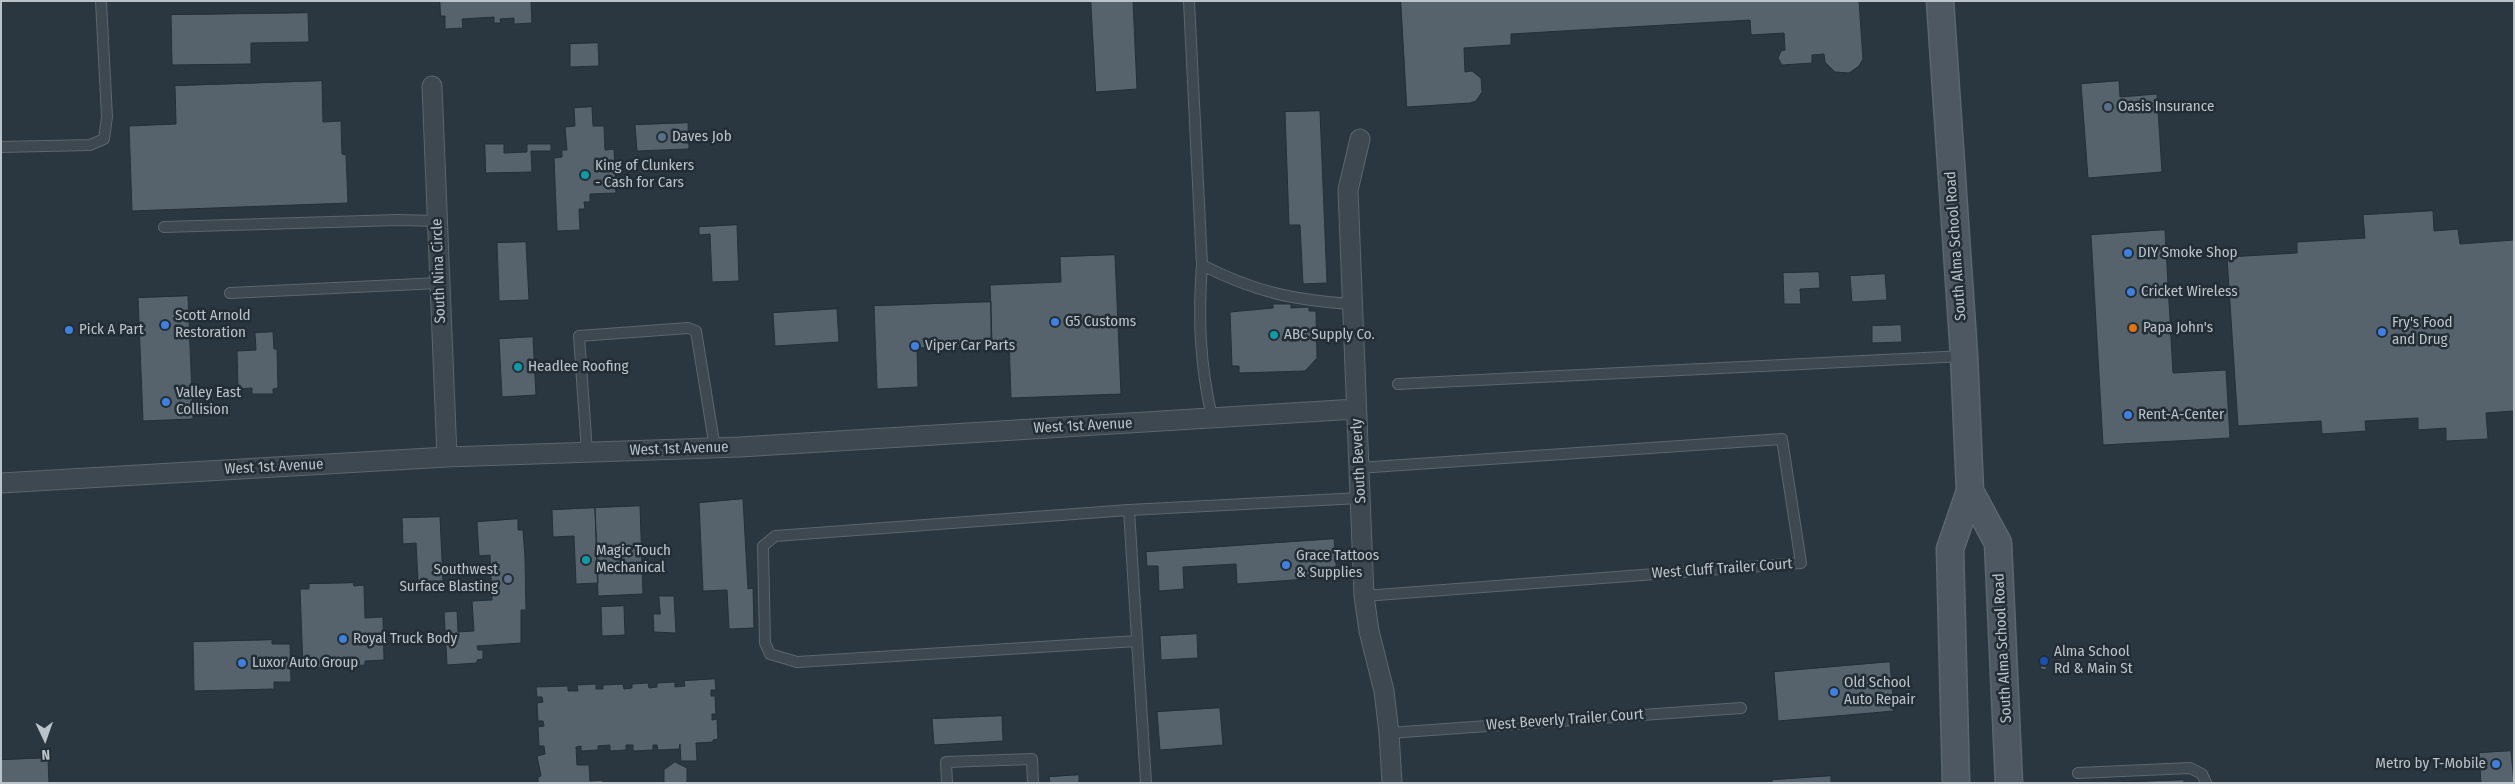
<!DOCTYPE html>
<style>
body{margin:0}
#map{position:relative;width:2515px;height:784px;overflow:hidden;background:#2a3640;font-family:"Fira Sans Condensed",sans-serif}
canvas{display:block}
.frame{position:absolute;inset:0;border:2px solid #bbc3ca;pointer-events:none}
.north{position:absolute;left:20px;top:714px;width:50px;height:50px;-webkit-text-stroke:4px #232d35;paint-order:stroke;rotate:177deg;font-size:14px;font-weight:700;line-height:20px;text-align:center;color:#bbc3ca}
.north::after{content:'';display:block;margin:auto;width:18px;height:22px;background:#bbc3ca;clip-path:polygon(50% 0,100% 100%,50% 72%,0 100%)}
</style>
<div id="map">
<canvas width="2515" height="784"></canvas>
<div class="frame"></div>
<div class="north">N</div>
</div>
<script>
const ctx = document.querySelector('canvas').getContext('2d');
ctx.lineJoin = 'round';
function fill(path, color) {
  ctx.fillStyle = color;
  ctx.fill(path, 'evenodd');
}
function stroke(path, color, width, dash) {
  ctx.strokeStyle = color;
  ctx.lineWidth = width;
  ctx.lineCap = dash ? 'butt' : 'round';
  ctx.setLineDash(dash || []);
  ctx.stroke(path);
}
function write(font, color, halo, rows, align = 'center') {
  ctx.font = font + ' "Fira Sans Condensed",sans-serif';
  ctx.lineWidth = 5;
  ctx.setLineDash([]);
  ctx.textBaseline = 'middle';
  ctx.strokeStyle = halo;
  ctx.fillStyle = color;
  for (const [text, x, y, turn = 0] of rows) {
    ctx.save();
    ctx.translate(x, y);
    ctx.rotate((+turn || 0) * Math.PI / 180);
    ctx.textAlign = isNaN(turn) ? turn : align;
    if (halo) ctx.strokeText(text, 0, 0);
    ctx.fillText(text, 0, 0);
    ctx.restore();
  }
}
const building = new Path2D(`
 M440,1H531L532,23L514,24V18L500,19L501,23H494V17L462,19L463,28L445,29V16H441Z
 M1091,1H1133L1137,89L1096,92Z
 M1401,1H1859L1863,59L1859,66L1849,73L1835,72L1825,62L1824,54L1812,55V63L1782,65L1778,58L1781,51L1785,50L1784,33L1751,35L1750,20L1511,34V45L1464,48L1465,72L1472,71L1481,78L1482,92L1476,101L1470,103L1407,107Z
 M308,13L309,42L251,43V64L172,65L171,15Z
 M598,43L599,66L570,67V44Z
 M322,81L323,122L341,121L342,154L346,155L348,203L132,211L129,126L176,124L175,86Z
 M2119,81L2120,97L2157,94L2162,172L2088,178L2081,84Z
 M592,107L593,126H604L605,150L614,149L616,193L590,194V202H584L585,209H579L580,230L557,231L554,158L562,157V150H567L565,127L575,126L574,108Z
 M1320,111L1327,283L1303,284L1300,225H1289L1285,112Z
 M688,123L689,149L637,151L635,125Z
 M485,144H504V153L527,152V144H551V151H531L532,172L486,173Z
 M2433,211L2434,231L2458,229L2460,244L2514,240V411L2486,413L2488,439L2446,441V428L2418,430V418L2365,421L2366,431L2322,434L2321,421L2238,426L2227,257L2297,253V242L2365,238L2363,215Z
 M737,225L739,281L712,282L710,234L699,235V227Z
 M2165,230L2173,373L2226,370L2230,438L2103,445L2091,235Z
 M526,242L529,300L499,301L497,243Z
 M1115,255L1121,394L1011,398L1009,341L992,342L990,285L1061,282L1060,257Z
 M1819,272L1820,288L1800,289L1801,304H1784L1783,273Z
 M1885,274L1887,300L1852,302L1850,276Z
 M188,296L193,419L143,421L138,298Z
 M991,302V345L917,348L918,387L877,389L874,306Z
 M1273,304H1291V308L1309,307V311H1316L1317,358L1305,371L1239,373V366H1232L1230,312L1273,308Z
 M837,309L839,342L775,346L773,313Z
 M1901,325L1902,342L1872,343V326Z
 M273,332L274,349H277L278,388L273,389V394H252V388L238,389L237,351L256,350L255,333Z
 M533,337L536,395L502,397L499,339Z
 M743,499L748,589L753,588L754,628L729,629L727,590L703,591L699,503Z
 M640,506L643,594L598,596L595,508Z
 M595,508L598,583L576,584L574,536L553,537L552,510Z
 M440,517L443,581H418L416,543L403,544L402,518Z
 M518,519V530H523L525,558L526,610H521V643L477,646L478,650H483V659L477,660V663L447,665L444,612L457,611L458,632L474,631L472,601L492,600L490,555L479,556L477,522Z
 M1334,539L1337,577L1237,584L1236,564L1183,567L1184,589L1159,591L1158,566H1147L1146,552Z
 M353,583L354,586L364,585L365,618L383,617L384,660L365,661V665L303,668L300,589H309V584Z
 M659,596H674L676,633L654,632L653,614H660Z
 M624,606L625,635L602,636L601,607Z
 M1197,634L1198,658L1161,660L1160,636Z
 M272,640V644H290L291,682H274V689L194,691L193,642Z
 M2041,658H2047L2046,670L2041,669Z
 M1890,662L1894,711L1778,721L1774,672Z
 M715,679L716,690H711V696H715L716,714H712V720L717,719L718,739L713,740V742L696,743L697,761H681L680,744L679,749L658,750L657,745H653V750L633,751V745H626V750L610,751V745L598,746V750L581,751V746L576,747L577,765H589L590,781L603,780V783H538V777L541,776L537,756L545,754L544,746H539L538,727L544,726L543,721H538L537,703L543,702L542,697H537L536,687L568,686V691H578L577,685L596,684V689H603V685L623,684L624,689L632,688V684L648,683L649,688L657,687V683L675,682V687L685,686L684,681Z
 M1220,708L1223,745L1160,750L1157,712Z
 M1002,716L1003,741L934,745L932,719Z
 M2511,751L2514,783H2481L2479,753Z
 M48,758L49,783H1V760Z
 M675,762L687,768V783H664V770Z
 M1079,775V783H1050L1049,777Z
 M1831,776V783H1772V780Z
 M2184,780V783L2123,782Z`);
fill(building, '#56636c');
stroke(building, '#252f37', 1);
const service = new Path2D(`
 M1189,1L1202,265C1255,292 1293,300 1352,304
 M1,147L90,145L104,139L107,117L101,1
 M164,227L398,220L437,221
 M1202,265C1198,320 1200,364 1212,418
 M230,293L439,283
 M1398,384L1964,356
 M587,452L579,336L688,328L696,331L715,448
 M1358,468L1782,439L1801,563L1364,596
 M1129,510L1146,783
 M1137,641L797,662L770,654L765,643L763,546L775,536L1129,510L1360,498
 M1389,733L1741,708
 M2078,773L2190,768L2202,774L2206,783
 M947,783L946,762L1032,759L1033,783`);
const minor = new Path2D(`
 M432,86L447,457
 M1360,139L1348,190L1364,596L1369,631L1384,691L1389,733L1392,783
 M1,483L447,457L740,447L1356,409`);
const secondary = new Path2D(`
 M1940,1L1964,355L1970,491L1950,549L1956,783
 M1970,491L1998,543L2009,783`);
stroke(service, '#5c666d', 12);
stroke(minor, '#5c666d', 21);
stroke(secondary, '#5c666d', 29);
stroke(service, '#3e4850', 10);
stroke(minor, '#3e4850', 19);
stroke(secondary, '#4d5862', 26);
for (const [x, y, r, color] of [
 [2108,107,5,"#5c6f8a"],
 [662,137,5,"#5c6f8a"],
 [585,175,5,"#0f9aa8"],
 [2128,253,5,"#3f7fe0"],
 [2131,292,5,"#3f7fe0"],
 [1055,322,5,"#3f7fe0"],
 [165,325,5,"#3f7fe0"],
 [2133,328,5,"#e8710a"],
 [69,330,5,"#3f7fe0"],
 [2382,332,5,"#3f7fe0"],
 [1274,335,5,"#0f9aa8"],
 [915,346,5,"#3f7fe0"],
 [518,367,5,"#0f9aa8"],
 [166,402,5,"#3f7fe0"],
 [2128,415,5,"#3f7fe0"],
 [586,560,5,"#0f9aa8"],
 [1286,565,5,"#3f7fe0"],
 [508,579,5,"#5c6f8a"],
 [343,639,5,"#3f7fe0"],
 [2044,661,5,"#1a4fb4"],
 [242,663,5,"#3f7fe0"],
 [1834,692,5,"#3f7fe0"],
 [2496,764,5,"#3f7fe0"]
]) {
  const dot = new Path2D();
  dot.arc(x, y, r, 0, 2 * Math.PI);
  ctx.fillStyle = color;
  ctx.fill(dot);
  stroke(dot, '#232d35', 2);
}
write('15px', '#bbc3ca', '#232d35', [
 ["Oasis Insurance",2118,107],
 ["Daves Job",672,137],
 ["King of Clunkers",595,166],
 ["- Cash for Cars",595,183],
 ["DIY Smoke Shop",2138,253],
 ["Cricket Wireless",2141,292],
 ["Scott Arnold",175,316],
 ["Restoration",175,333],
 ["G5 Customs",1065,322],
 ["Fry's Food",2392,323],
 ["and Drug",2392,340],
 ["Papa John's",2143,328],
 ["Pick A Part",79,330],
 ["ABC Supply Co.",1284,335],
 ["Viper Car Parts",925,346],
 ["Headlee Roofing",528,367],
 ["Valley East",176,393],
 ["Collision",176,410],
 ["Rent-A-Center",2138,415],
 ["Magic Touch",596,551],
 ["Mechanical",596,568],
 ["Grace Tattoos",1296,556],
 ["& Supplies",1296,573],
 ["Southwest",498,570,"right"],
 ["Surface Blasting",498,587,"right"],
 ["Royal Truck Body",353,639],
 ["Alma School",2054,652],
 ["Rd & Main St",2054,669],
 ["Luxor Auto Group",252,663],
 ["Old School",1844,683],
 ["Auto Repair",1844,700],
 ["Metro by T-Mobile",2486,764,"right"]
], 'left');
write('15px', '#bbc3ca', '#232d35', [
 ["South Alma School Road",1956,246,-94],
 ["South Nina Circle",439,271,-92],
 ["West 1st Avenue",1083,426,-3],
 ["West 1st Avenue",679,449,-2],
 ["South Beverly",1359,461,-93],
 ["West 1st Avenue",274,467,-3],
 ["West Cluff Trailer Court",1722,569,-4],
 ["South Alma School Road",2003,648,-93],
 ["West Beverly Trailer Court",1565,720,-4]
]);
</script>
